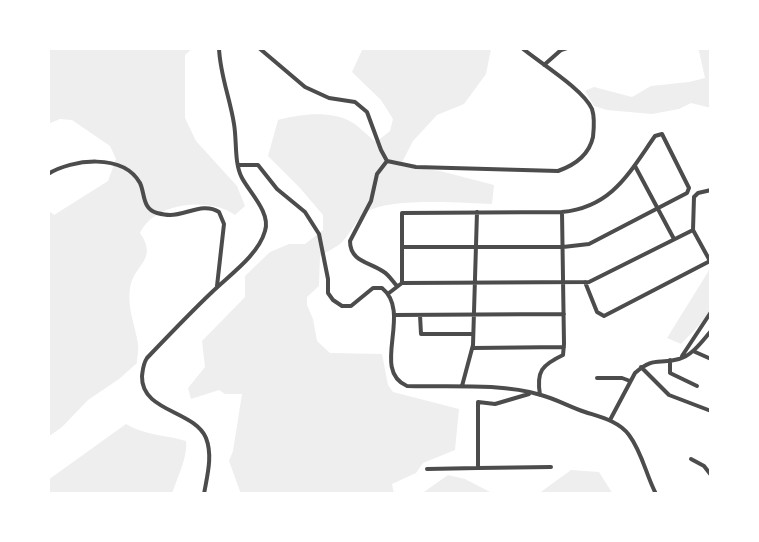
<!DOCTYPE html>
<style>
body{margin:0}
#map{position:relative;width:759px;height:542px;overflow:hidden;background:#fff;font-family:Overpass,sans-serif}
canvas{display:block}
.frame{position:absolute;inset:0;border:50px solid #fff;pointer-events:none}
</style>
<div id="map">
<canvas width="759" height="542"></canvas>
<div class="frame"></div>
</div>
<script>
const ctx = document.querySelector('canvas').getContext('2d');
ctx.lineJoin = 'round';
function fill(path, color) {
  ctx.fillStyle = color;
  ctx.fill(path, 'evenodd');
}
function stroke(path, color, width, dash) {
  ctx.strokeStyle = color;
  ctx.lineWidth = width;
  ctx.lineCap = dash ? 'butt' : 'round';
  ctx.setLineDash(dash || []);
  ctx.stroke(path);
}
fill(new Path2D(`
 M48,48H193L185,55V118L196,141L237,186L245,206L235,215C209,197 155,202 140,233C159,260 133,265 130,288C127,308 135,325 138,344C139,350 137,357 137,363L119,379L88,400L62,427L48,437V210L54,215L108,181L116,159L110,146L72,120L60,119L48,124Z
 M363,48L491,49L486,74L464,104L437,115L413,141L400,166L440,171L494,185L492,204C464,203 389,197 367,212C356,219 352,231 343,241C338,247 327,251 320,256L319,286L307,297V305L313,319L317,341L330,353L382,354L388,385L393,392L459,409L455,450L423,463L416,473L392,484L394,494H241L229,461L233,451L242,394H225L219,390L191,399L188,388L205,367L202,341L245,297V276L270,252L289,244H305L323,230V215L300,188L268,156L278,120C301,114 332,110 353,123C361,128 368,136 376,142L390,131L393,119L381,100L352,72Z
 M695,48H711V108L691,103L679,109L652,114L607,110L594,106L585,91L594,87L632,97L651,86L689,82L705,78L699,51Z
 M711,263V313L681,344L667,338L708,272Z
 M126,424C144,435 166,435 186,441C188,457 177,478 172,494H48V480Z
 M571,470L599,472L613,494H538Z
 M448,475L465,479L494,494H421Z`), '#eee');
stroke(new Path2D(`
 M259,48L305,87L329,98L355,102L367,112L381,150L387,161L416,167L558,171C575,165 589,155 593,137C594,128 595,118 592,109C583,89 540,63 522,48
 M544,65L561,50L567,48
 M387,161L377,174L371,201L350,241C350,262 370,262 384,272C389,275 393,282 397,286
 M238,165H258L277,189L305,212L319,234L328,279V293L333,300L342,306H351L373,288H382C413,313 370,370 407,386C449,387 501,383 541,395C556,399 570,407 585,412C600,417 619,421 629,435C642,452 646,475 656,494
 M635,166L674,239
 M48,174C72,159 123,153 140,183C145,193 142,209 157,213C161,214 166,215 170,215C187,215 203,202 219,212L224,224L217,286
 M402,247H563L589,244L687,193L689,188L662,134L655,136C629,173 612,207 562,212
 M585,282L597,312L604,316L710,261L693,230
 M402,283V213L562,212L564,344L563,355C542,365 536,371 540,395
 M389,293L402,283L589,282L693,230L694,197L698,193L711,190
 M394,315L564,314
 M420,315L421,334H473
 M473,348L564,347
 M693,351L711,359
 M682,356L711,312
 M670,360V373L697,386
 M641,367L669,395L711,411
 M597,378H622L630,381
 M462,386L473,345L477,212
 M610,420L635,373C654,356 658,365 679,359C692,356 703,340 711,331
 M691,459L704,466L711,475
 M478,468L551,467
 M427,469L478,468V402L495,404L529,394
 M204,494C207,476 213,456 206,438C194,410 141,412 142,376C143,369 143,364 147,358C168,336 189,314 211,293C228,276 258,256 265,231C271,213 250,193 242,178C234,163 237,141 234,124C230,98 220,75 219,48`), '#4c4c4c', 4);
</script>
